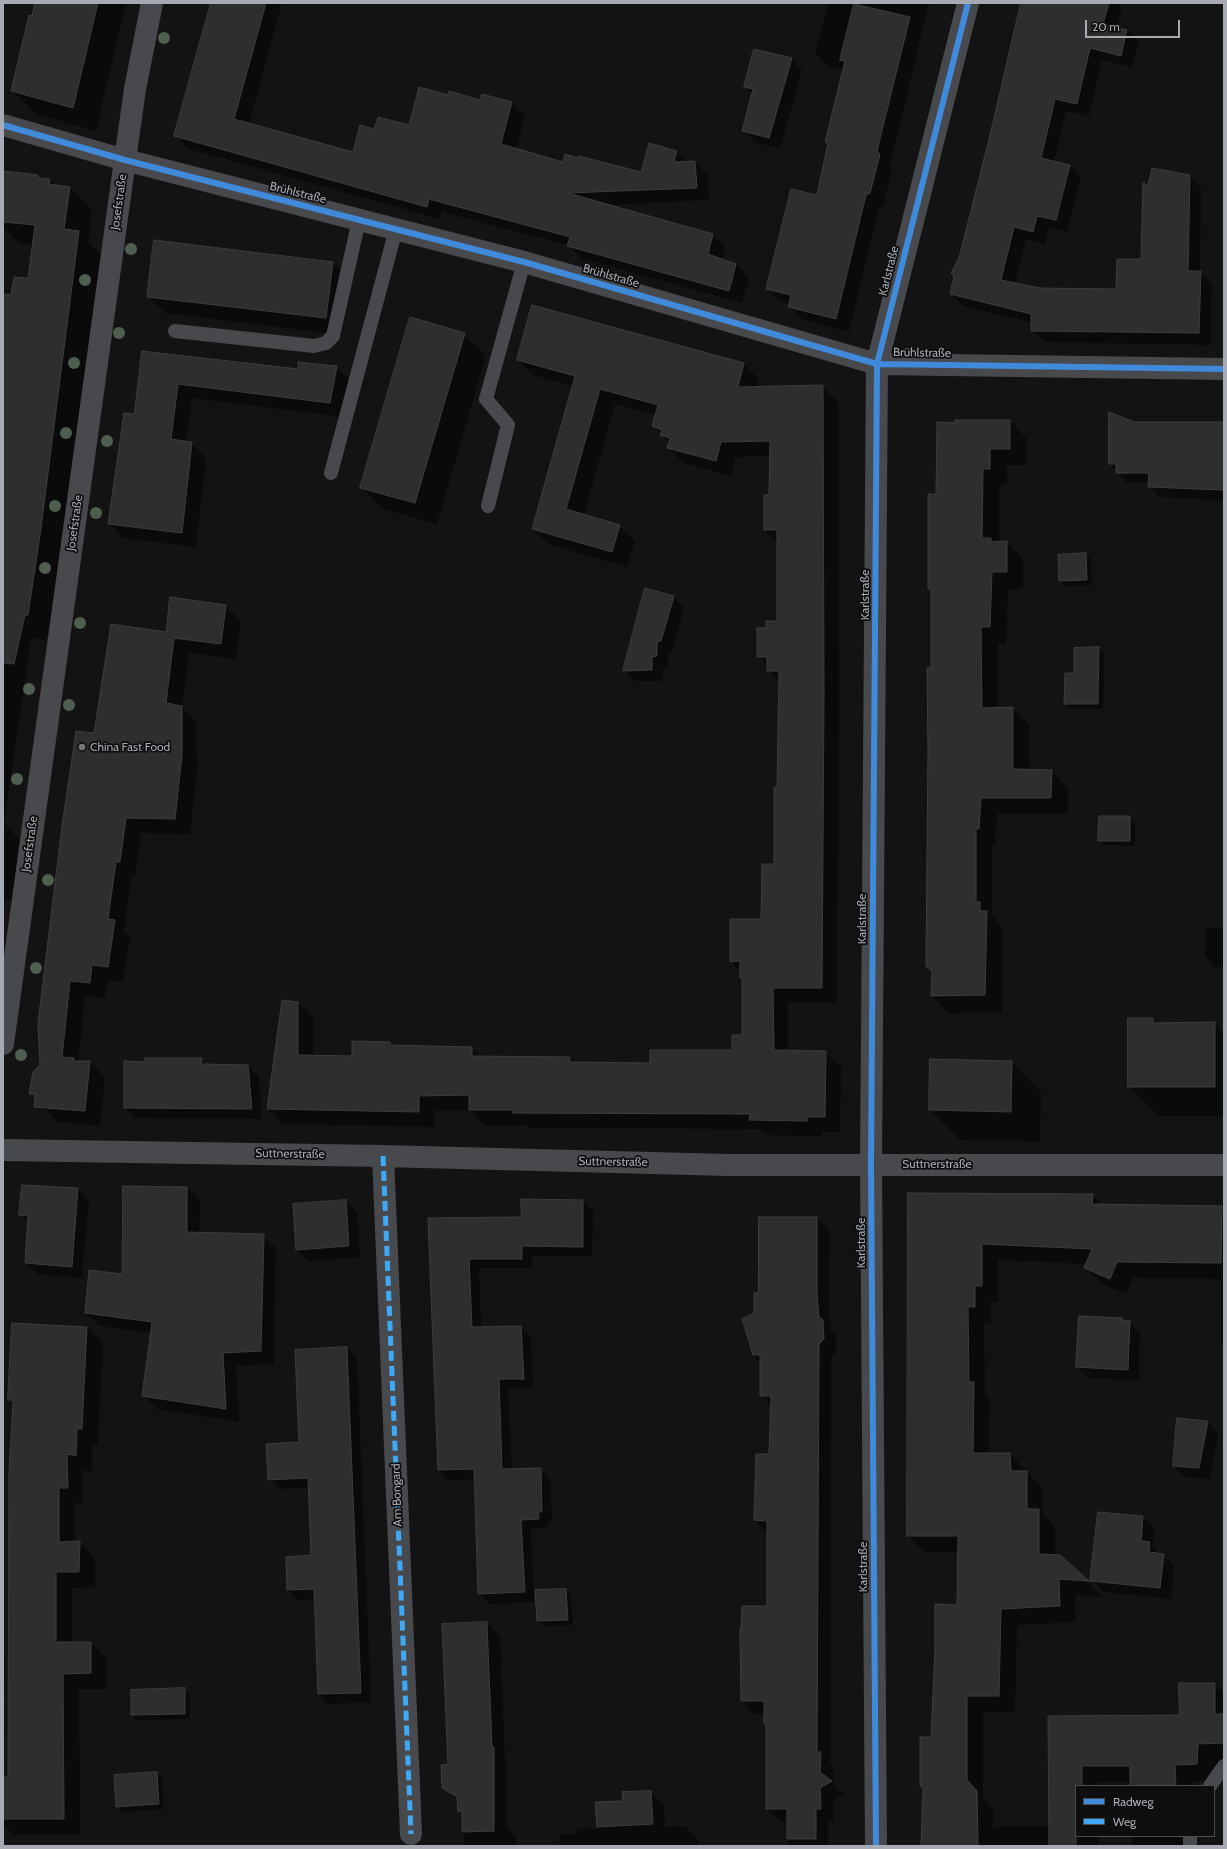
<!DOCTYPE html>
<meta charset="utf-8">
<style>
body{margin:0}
#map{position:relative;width:1227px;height:1849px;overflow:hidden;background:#131314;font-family:Cabin,sans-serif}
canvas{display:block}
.frame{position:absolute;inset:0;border:4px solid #a6abb3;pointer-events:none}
.legend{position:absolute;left:1075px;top:1785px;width:140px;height:52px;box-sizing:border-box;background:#0e0e0f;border:1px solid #4b4d51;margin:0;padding:5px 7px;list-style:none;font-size:12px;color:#a6abb3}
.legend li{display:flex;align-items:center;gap:8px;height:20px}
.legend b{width:20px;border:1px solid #4b4d51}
.scale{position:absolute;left:1085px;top:20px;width:95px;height:18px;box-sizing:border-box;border:2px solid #a6abb3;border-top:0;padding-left:5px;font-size:12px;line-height:14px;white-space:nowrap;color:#a6abb3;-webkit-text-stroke:3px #0e0e0f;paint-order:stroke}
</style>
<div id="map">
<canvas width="1227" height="1849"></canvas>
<div class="frame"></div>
<ul class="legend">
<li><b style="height:5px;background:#408adc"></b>Radweg</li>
<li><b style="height:5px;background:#3fa9f5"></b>Weg</li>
</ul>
<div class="scale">20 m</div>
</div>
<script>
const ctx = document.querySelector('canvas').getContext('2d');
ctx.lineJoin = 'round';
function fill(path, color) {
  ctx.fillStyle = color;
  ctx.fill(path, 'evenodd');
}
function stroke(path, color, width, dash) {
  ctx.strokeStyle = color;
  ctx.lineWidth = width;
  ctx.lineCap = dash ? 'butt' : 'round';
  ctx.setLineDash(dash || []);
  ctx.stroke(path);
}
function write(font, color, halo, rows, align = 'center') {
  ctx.font = font + ' Cabin,sans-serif';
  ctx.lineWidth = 3.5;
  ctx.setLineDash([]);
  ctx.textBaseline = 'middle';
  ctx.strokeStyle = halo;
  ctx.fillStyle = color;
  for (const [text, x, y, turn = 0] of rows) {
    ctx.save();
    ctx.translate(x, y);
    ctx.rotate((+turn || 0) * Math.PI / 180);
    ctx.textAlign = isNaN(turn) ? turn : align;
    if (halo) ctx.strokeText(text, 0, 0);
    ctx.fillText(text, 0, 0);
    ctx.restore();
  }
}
fill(new Path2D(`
 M36,3H126L96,131L36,114L12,91Z
 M212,3H282L249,124L353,153L375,131L410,126L449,96L481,101L482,95L512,103L525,116L516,150L564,163L641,173L677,152L687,162H695L708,175L709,200L607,205L713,235L726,248L722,260L736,264L749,278L742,303L582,259L568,245L442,212L440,219L189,149L176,135Z
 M828,3H929L890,166L892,169L883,206L879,208L849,332L802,319L789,306V304L780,302L767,289L818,196L829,145L826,142L844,70L828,66L815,53Z
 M1022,3H1117L1122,8L1117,28L1127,30L1139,42L1132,67L1102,60L1089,116L1066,111L1054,162L1069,166L1081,178L1067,232L1049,227L1045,244L1026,239L1015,284L1040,289L1117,290L1142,260L1149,186L1189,176L1201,188L1200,272L1212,284L1211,345L1044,342L1032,330V323L963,306L951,294L992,131Z
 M791,59L802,70L780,149L755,142L744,131L753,95L745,87Z
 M3,172L38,176L41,179L50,180L56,186L70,188L92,210L88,242L101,255L50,637H47L46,640L31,638L4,823L20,840L12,900L3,899V295L12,296L28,280L33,245L19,243L3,227Z
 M333,263L349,280L342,335L165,313L148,296Z
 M533,306L744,364L759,380L757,387L822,386L838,402L839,710L837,1003H788V1052H825L841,1067L840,1132H822V1136L766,1135L759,1129L529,1128L526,1125H485L471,1110L434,1111V1127L283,1124L268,1109L283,1002L298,1003L313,1018V1056L353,1057L390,1043L393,1046L472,1048L482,1057L570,1058L575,1063L651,1064L733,1051L743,1036V980L741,978V972L731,961L762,920L775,865L778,788L780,682L768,670V666L758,656L767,629L778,622V543L765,530L770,496L771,456L736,457L731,476L684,463L668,448L670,443L653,426L656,415L615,404L584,515L619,526L635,541L627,567L548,544L533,529L573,386L533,375L518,360Z
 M464,334L486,356L437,524L383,509L361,487Z
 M143,352L299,370L336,367L351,381L344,417L192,398L186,442L192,443L206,458L196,547L123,538L109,523L134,415Z
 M1010,421L1026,438V465H1007V485H999V543L1006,542L1023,559V589H1008L1006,644L998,643V709L1013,708L1029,725L1030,771H1051L1068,788V814H997L995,845H992V915L1003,929L1002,1012L949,1013L932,996V591L929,588L937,495L956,424Z
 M1134,422L1224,424V500L1160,497L1149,487L1150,483H1127L1110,464Z
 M1086,554L1091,560L1092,585L1065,586L1060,581Z
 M673,596L684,608L672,652L668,653V667L663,668L662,681H635L624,670Z
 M171,598L226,606L241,621L236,659L189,653L182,708L196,722L197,771L190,834L141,833L135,877L131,876L124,931L130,937L123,982L108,980L105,998L85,996L78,1062H89L105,1077L100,1126L58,1122L43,1107L95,734L167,633Z
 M1098,648L1104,653L1103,709H1071L1065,703L1075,674Z
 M1100,817H1130L1135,822V846L1105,845L1099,840Z
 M1206,928H1224V967H1216L1205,956Z
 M1153,1019L1158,1024L1214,1023L1224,1033V1116H1159L1129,1086Z
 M201,1059L207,1065L248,1066L259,1077L262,1119L135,1118L125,1108L146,1063Z
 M1011,1062L1041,1092L1040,1141L960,1140L930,1110Z
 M23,1186L78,1189L89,1200L82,1278L37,1274L26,1263L29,1223L20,1215Z
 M187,1188L200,1201L199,1234L263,1235L276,1248L274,1364L236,1366L239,1422L157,1409L144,1396L152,1333L99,1326L86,1313L123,1275Z
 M909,1194L1092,1195L1102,1205L1224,1207V1345L1221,1342V1279L1133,1278L1126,1294L1102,1284L1086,1268L1087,1264L998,1260V1302H990L991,1323H984L985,1394L990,1400L989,1454H1010L1043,1489V1514L1055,1526V1556H1059L1103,1597L1075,1595L1076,1622L1017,1625L1015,1712H983V1798L993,1808V1827H1050L1049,1717L1180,1716L1215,1684L1224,1694V1780L1191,1781V1786H1131V1782H1098V1786H1076V1836H1098L1099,1846H922L924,1789L921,1786L958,1606L959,1552H924L908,1536Z
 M346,1201L357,1212L360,1257L308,1261L297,1249Z
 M583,1201L593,1211L592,1256H532V1268H479L481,1328L521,1327L531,1337L533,1388L508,1389L512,1470L540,1469L550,1479L552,1521L548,1522V1528L531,1529L534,1602L489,1604L479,1594L475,1479L449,1480L439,1470L429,1219L522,1218Z
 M817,1218L830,1231L829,1309L831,1329L836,1334V1352L831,1357L830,1762L833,1766V1784L844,1795L833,1800V1822H828V1846H788V1822H780L767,1809V1726L765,1724V1714H755L742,1701L768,1607V1534L755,1520L757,1455H770L772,1407L761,1396V1363L753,1355L755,1314L759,1294Z
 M1122,1319L1125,1322H1129L1140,1333L1139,1380L1089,1378L1077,1367Z
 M87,1328L103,1344L98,1445H92V1471L83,1470V1503H75V1542H79L95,1558V1587L72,1588V1643H91L107,1659V1689H79L80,1835H14L3,1824V1778H9L14,1404L9,1399Z
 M347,1348L357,1358L371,1702L329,1704L319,1694L315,1599L298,1600L288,1590L287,1558L312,1556L310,1488L279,1489L269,1479L300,1443Z
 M1207,1421L1218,1433L1210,1479L1185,1477L1174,1466Z
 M1143,1517L1154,1528L1152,1546L1174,1566L1171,1599L1103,1592L1092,1580Z
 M566,1590L571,1595L573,1625L543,1626L538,1621Z
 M487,1623L500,1636L505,1760L507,1761V1828L516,1838V1846H464L463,1815L459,1811V1802L443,1788Z
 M184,1689L190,1695V1719L137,1720L132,1715V1691Z
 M157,1773L162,1779L164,1809L123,1812L117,1806Z
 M651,1792L664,1805L665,1827L685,1826L698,1839V1846H560L559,1835H577V1829L598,1828L597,1803L624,1802Z
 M1133,1836H1192V1846H1133Z`), '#0007');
const building = new Path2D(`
 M35,3H98L73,108L11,91L29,15L32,16Z
 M211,3H266L234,119L353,152L360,125L374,129L378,117L409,125L419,87L448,95L449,91L480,100L482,94L512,102L501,144L563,162L565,154L578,158L579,156L641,172L649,143L677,151L674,162L695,161L697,188L568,193L713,234L708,254L736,264L729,291L567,246L570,237L429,199L427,207L174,136Z
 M1021,3H1109L1103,24L1127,30L1121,56L1090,48L1077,104L1055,99L1041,158L1070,165L1056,220L1037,216L1033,232L1014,227L1001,280L1040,288L1116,289L1117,259H1141L1143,183L1148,185L1152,168L1190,175L1188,271H1201L1199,333L1031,331V314L950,294L954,276L951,273L959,258L991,131Z
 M854,4L910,17L877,151L880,155L870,193L866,195L836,319L788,307L791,295L766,289L791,189L817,195L828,143L825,142L845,61L840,60Z
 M754,49L792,58L769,138L742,131L753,89L744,87Z
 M3,171L38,175V178L50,179L49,184L70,187L64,229L79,231L41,528L28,615H25L14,664L3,663V294L11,295L14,277L28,278L35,225L3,222Z
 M154,240L333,262L326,318L147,297Z
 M532,305L744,363L738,387L823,385L824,694L822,988H773L774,1050L826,1051L825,1117H807V1121L749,1120L750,1114L512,1113L513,1110H469V1095L419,1096V1112L267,1109L282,1000L298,1002V1055L352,1056V1041L390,1042V1045L472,1047V1056L570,1057V1062L650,1063V1050H732V1035H742V978H740V961L730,962V919H761L762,864H774V787H777L779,671H767V657H757V628H766V621H777V530H764V495H769L770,441L721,442L716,461L667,448L670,438L660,435L662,430L652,426L658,405L600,389L566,509L620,525L612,552L532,529L575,376L517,360Z
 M410,317L465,333L415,503L360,488Z
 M142,351L298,369V362L337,366L330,403L178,384L171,439L192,442L182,533L108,524L124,413L134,414Z
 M1109,412L1134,422H1224V490L1148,487L1149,473H1116V464H1109Z
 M955,420H1010V449H990V469H983L982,538H991V542L1007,541V572H992L990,627H981L982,708L1013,707V769L1052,770L1051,798H981L979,829H976V902H980V911H987L985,995L931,996L932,971L926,966L928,749L927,668H931V589H928V494H936L937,422L955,423Z
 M1086,553L1087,580L1059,581L1058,555Z
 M645,588L674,596L661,641L657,642V656L652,657V670L623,671Z
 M170,597L226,605L221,644L174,638L166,703L182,706V755L175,819L126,818L120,862H116L108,919L115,920L108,967L92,965L90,983L70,981L62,1057L74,1058V1061H90L85,1111L34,1107L35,1094H29L33,1072L40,1065L38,1023L62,826L76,731L94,733L111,624L166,632Z
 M1099,647L1098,704H1064L1065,673H1074V648Z
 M1099,816H1130V841H1098Z
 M1128,1018H1153V1023L1215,1022V1087H1128Z
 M145,1058H202L201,1064L248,1065L252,1109L124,1108V1061L145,1062Z
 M930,1059L1012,1061L1011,1112L929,1110Z
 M22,1185L78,1188L72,1267L25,1263L28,1216L19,1215Z
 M123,1186L187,1187V1232L264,1234L261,1351L223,1353L226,1409L142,1396L152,1322L85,1313L89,1270L122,1274Z
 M908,1193L1093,1194L1092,1204L1222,1206L1221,1263L1117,1262L1110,1279L1084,1268L1092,1249L982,1244V1286H975V1307H968L969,1382H974L973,1453H1010L1011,1471H1027V1509H1039V1554L1060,1555L1089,1581L1059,1579L1060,1606L1001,1609L999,1696H967V1780L977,1791L978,1846H921L923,1787L920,1786V1737H931L935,1651V1604L957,1605L958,1536H907Z
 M521,1199L583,1200V1247L522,1246V1259H469L472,1327L521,1326L524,1379H499L502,1469L541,1468L542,1512H538L539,1519L521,1520L525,1592L478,1594L474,1469L438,1470L428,1218L521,1217Z
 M346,1200L349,1246L296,1250L293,1204Z
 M759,1217H817V1295L819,1317L823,1320L824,1339L819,1344L817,1752H821L820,1772L832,1781L820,1788L821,1809H816V1839H787V1809H766V1724H764V1701H741L740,1629L741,1628L742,1606H767V1521L754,1520L756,1454H769L771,1396H760V1355H753L742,1319L754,1313V1293H758Z
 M1079,1316L1122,1318V1320L1130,1321L1128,1370L1076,1367Z
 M12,1323L87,1327L82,1429H77L76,1456L67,1454L68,1488H59V1542L80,1541L79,1572H56V1642H91V1673L63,1674L64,1819H3V1777H8L9,1473L13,1400H8Z
 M347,1347L361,1693L318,1694L314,1589L287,1590L286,1557L311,1555L308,1478L268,1480L266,1444L299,1442L295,1350Z
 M1177,1418L1208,1421L1199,1468L1173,1466Z
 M1098,1512L1143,1516L1141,1541L1150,1542L1149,1552L1164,1554L1160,1588L1090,1581Z
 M566,1589L568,1620L537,1621L535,1590Z
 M487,1622L492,1747H494V1831L462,1832V1811L458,1812L457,1797L442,1788L441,1765L448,1764L442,1624Z
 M1179,1683H1215V1714H1224V1743L1198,1744L1197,1764L1175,1765L1176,1786H1130V1766H1082V1786H1076V1846H1049L1048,1716L1179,1715Z
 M185,1688V1714L131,1715V1690Z
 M157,1772L159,1804L116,1807L114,1775Z
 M651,1791L653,1824L597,1827L595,1802L623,1801L622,1792Z`);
fill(building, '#2e2e2f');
stroke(building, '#3c3d40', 1);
stroke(new Path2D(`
 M175,331L314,346L326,343L333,336L359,220
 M331,473L396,229
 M488,506L508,425L486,399L524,262
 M1210,1786L1224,1766
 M1190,1836V1846`), '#48494c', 14);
stroke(new Path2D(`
 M3,125L125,160L524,262L877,364L1224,369
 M3,1150L383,1156L728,1165H1224
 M383,1156L411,1834
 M876,1846L871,1164L877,364L968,3`), '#48494c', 22);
stroke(new Path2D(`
 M3,1044L125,160L135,89L152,3`), '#48494c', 22);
stroke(new Path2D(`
 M383,1156L411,1834`), '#3fa9f5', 5, [10, 5]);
stroke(new Path2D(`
 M3,125L125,160L524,262L877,364L1224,369
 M876,1846L871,1164L877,364L968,3`), '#408adc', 6);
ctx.fillStyle = '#4e5f4f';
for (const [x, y] of [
 [164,38],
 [131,249],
 [85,280],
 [119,333],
 [74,363],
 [66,433],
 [107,441],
 [55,506],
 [96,513],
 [45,568],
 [80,623],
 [29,689],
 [69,705],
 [17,779],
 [48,880],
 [36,968],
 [21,1055]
]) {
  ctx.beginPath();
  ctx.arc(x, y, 6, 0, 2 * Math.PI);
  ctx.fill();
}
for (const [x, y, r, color] of [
 [82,747,4,"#73767b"]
]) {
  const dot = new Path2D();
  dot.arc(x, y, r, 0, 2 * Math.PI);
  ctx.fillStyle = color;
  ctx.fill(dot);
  stroke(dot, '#0e0e0f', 1.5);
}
write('12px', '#a6abb3', '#0e0e0f', [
 ["Brühlstraße",298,193,14],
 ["Josefstraße",119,202,-82],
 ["Karlstraße",889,271,-76],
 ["Brühlstraße",611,276,16],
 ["Brühlstraße",922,353,1],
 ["Josefstraße",75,523,-82],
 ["Karlstraße",865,595,-90],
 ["Josefstraße",30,844,-82],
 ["Karlstraße",862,919,-90],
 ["Suttnerstraße",290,1154,1],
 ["Suttnerstraße",613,1162,1],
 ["Suttnerstraße",937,1164],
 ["Karlstraße",861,1243,-90],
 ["Am Bongard",397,1495,-92],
 ["Karlstraße",863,1567,-90]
]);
write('12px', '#a6abb3', '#0e0e0f', [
 ["China Fast Food",90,747]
], 'left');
</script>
